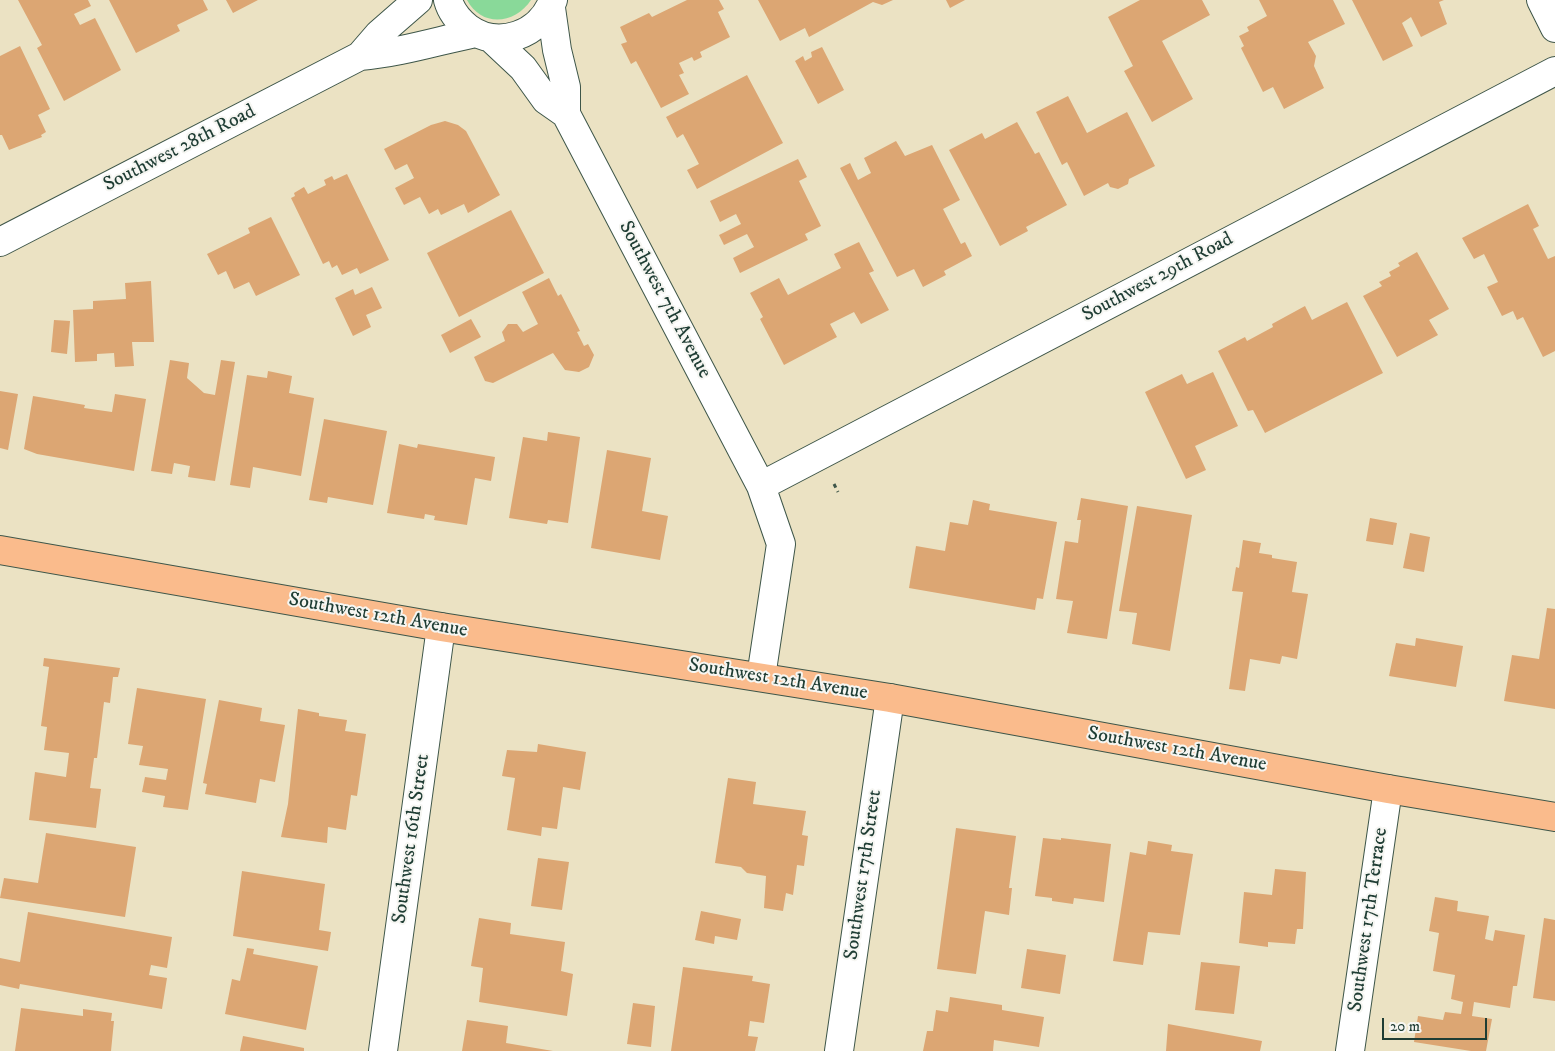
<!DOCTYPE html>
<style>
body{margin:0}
#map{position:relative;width:1555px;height:1051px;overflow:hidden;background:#ebe2c3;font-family:"IM FELL DW Pica",serif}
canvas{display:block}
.scale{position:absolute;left:1382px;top:1018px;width:105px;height:22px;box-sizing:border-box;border:2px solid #1f3d34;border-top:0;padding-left:6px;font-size:15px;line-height:18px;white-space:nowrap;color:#1f3d34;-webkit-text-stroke:4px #f6f6f2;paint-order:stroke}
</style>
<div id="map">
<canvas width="1555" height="1051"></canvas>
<div class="scale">20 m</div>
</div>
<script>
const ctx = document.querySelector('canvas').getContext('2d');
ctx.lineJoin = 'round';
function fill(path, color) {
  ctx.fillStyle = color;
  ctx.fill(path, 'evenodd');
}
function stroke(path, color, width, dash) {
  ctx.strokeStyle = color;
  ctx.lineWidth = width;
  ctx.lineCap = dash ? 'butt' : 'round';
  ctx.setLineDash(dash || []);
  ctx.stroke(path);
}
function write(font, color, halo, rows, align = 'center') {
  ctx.font = font + ' "IM FELL DW Pica",serif';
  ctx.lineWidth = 4;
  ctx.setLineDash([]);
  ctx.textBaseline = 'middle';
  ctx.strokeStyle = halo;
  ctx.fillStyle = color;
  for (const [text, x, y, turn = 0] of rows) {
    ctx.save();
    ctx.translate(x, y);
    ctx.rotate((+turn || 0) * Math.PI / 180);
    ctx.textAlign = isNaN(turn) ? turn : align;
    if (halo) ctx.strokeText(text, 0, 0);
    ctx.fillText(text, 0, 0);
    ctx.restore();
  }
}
fill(new Path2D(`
 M467,0H531C515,24 482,28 467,0Z`), '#89d999');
fill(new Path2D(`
 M18,0H88L91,6L74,14L80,25L95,18L121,70L64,101L37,48L42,45Z
 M109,0H203L208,10L177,25L180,31L136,53Z
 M226,0H258L233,13Z
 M687,0H719L724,9L718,12L730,37L700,52L702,57L694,61L692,57L679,63L684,73L679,75L689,94L661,108L636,61L631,64L621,44L627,42L620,27L649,13L652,17Z
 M758,0H893L882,5L873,2L809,37L805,28L780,41Z
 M946,0H965L950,8Z
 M1140,0H1202L1210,15L1162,41L1193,99L1152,122L1124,71L1133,66L1108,17Z
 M1259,0H1333L1345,24L1308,42L1316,56L1314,66L1324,88L1284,109L1273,87L1263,92L1241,48L1244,46L1239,36L1249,31L1247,27L1267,16Z
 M1352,0H1444L1439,2L1447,24L1421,37L1411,17L1402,23L1413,46L1383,61Z
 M20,46L50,109L38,115L46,132L41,135L42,137L9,150L2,135H0V56Z
 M822,47L844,90L818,104L795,61L803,56L805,61L812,57L811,52Z
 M747,75L783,143L697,189L687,170L699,164L683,134L677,138L666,117Z
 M1068,96L1087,133L1127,112L1155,166L1129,179L1128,184L1118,189L1110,187L1108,183L1084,196L1067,162L1062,165L1036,112Z
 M445,121L458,125L466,131L500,195L468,213L464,204L441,215L438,209L429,214L420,197L404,205L395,188L414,178L407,164L395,170L384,149L431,125Z
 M1017,122L1035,154L1039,152L1067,205L1026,227L1028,231L1000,246L949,150L982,133L985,139Z
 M896,141L905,156L932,145L960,200L943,209L961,244L965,242L972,256L944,271L946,275L923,287L914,269L897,277L840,168L850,163L858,180L871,173L864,158Z
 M798,159L807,177L799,181L821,226L805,234L808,240L740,273L733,258L754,247L747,234L724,245L719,235L741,224L736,214L720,222L710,201Z
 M347,174L389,260L360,274L357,268L342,275L337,265L332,268L329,261L323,264L291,198L295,196L294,193L304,187L308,194L326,185L324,180L332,176L334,180Z
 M1528,204L1539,226L1533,229L1548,259L1555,256V351L1543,357L1523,317L1517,320L1513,311L1502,316L1487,287L1498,282L1484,254L1474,259L1462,238Z
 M511,210L544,273L459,317L427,253Z
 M271,217L300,275L256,296L249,282L234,289L226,271L218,275L207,254L250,233L248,228Z
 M859,242L874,271L869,273L889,310L861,324L854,312L830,324L837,337L784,365L760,319L763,317L750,293L779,278L788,295L841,268L834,254Z
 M1417,252L1449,309L1429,320L1438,335L1397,357L1363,296L1382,286L1379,282L1391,276L1389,272L1400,266L1398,263Z
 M549,278L558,296L561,294L580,331L577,332L584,346L588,344L594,355L589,367L579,372L565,370L553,353L493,383L485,381L474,357L505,341L502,332L508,324H517L523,332L538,324L522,292Z
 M151,281L154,342H132L134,366L115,367L114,353L97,354V361L75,362L73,310L93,309V301L126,299L125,283Z
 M372,287L382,308L366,315L371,327L353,336L335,298L353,289L355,295Z
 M1347,302L1383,373L1265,433L1253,410L1248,411L1218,351L1245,337L1247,341L1273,327L1272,324L1305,306L1312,320Z
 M471,319L481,337L450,353L441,335Z
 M54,320L70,321L67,354L51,352Z
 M170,360L189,363L187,378L204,393L215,395L221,360L235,362L215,481L188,477L190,466L174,463L172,474L151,471Z
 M268,371L292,376L289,393L314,398L301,476L253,467L250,488L230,485L247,375L267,378Z
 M1213,372L1238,426L1195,446L1206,470L1186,479L1145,392L1182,374L1187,384Z
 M0,391L18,394L8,450L0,448Z
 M115,394L146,399L134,471L37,454L24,449L33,396L85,405L84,408L112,412Z
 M324,419L387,431L373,505L328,497L327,503L309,500Z
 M548,432L580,437L568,523L548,520L547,524L509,518L523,437L547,441Z
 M399,444L417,448L418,444L495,457L491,481L475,478L467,525L434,520L435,516L425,514L424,519L387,513Z
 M607,450L651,458L642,511L668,516L660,560L591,548Z
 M1081,498L1128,506L1107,639L1067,633L1073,601L1056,599L1065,541L1078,543L1081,520H1077Z
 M973,500L990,504L989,510L1057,522L1043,599L1037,598L1035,610L909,588L916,546L945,551L950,522L968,525Z
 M1137,506L1192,515L1170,651L1132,644L1137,613L1119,611Z
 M1370,518L1397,523L1393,545L1366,541Z
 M1410,533L1430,537L1424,572L1403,568Z
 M1243,540L1261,543L1259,553L1272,555V558L1297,562L1292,592L1308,594L1297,659L1282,656L1280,664L1250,659L1245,691L1229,689L1243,592L1232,591L1236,567L1239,568Z
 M1547,608L1555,609V709L1504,701L1512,655L1539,659Z
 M1416,638L1463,646L1456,687L1389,676L1396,643L1415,646Z
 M44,658L120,668L118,677H113L110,703L104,702L97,758H94L90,788L101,789L96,828L29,820L35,772L66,777L69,753L44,750L47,727L41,726L49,667L43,666Z
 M137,688L206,699L188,810L163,807L165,796L142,792L145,777L166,780L168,769L139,765L143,746L128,744Z
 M219,700L262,708L260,721L285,725L275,782L260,779L256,803L205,794L207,784L203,783Z
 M298,709L319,713V716L347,720L345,731L366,734L357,796L351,795L346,830L328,827L327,843L281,837L288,804Z
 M538,744L586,752L580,790L563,787L557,829L542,827L541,836L507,830L515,778L502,776L507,750L537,752Z
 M728,778L756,782L753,804L806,811L802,835L808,836L804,866L797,865L793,895L786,893L783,911L764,908L766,876L747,873L741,867L715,863Z
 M956,828L1016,836L1009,888H1012L1009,915L985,911L976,974L937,969Z
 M46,833L136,847L125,917L0,898L4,878L38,883Z
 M1043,838L1061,840V838L1111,844L1104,902L1074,898L1073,904L1052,901V898L1035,896Z
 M1148,841L1172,845L1171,851L1193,854L1180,935L1148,932L1143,965L1113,961L1130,852L1146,855Z
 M538,858L569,862L562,910L531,906Z
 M1275,869L1306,872L1303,929H1297L1295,944L1268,942V947L1239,943L1244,892L1272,895Z
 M242,871L325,884L319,930L331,932L328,951L233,936Z
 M1435,897L1458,901L1457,911L1489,916L1485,939L1493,941L1495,930L1525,935L1517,986H1513L1510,1008L1474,1002L1472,1016L1492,1019L1486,1051H1471L1414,1042L1418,1016L1443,1020L1445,1012L1461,1014L1463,1002L1451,999L1455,975L1433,971L1439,933L1429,931Z
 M701,911L741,919L737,940L715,936L714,944L695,940Z
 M28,912L172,937L167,968L151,965L149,975L167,978L162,1009L20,984L19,989L0,985V958L20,962Z
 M479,918L511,923L510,934L565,942L561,971L573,974L567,1016L479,1002L483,968L471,966Z
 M1544,918L1555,920V1001L1533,998Z
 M247,948L254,949L253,954L318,966L306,1030L225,1014L232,979L240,981Z
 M1027,949L1066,955L1060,994L1021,988Z
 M1201,962L1240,966L1234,1014L1195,1010Z
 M683,967L753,976L752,981L770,984L764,1023L750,1021L748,1036L758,1037L755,1051H671Z
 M950,997L1002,1005V1010L1044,1017L1039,1047L994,1040L993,1051H923L927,1031H933L936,1010L948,1012Z
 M633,1003L655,1006L651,1047L627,1044Z
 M21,1008L83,1016V1009L112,1013L111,1021H114L111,1051H15Z
 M467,1020L508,1026L506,1043L553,1051H462Z
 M1168,1024L1262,1041L1260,1051H1166Z
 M243,1036L304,1048V1051H240Z`), '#dca673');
const minor = new Path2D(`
 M448,0C451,11 459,21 468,28C498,50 541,35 553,0
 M1541,0L1555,28
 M551,8L557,50L566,87V114L761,486L781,544L761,677
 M491,38L523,68L546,100L566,114
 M360,56L379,34L418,0
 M0,242L360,56C399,53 437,41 475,33
 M761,486L1555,71
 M383,1051L441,627
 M839,1051L890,698
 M1350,1051L1388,789`);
const major = new Path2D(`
 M0,550L441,627L890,698L1388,789L1555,817`);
stroke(minor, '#3e5649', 30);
stroke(major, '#3e5649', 30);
stroke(new Path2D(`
 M834,484L838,492`), '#3e5649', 3, [4, 4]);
stroke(minor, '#fff', 28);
stroke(major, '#fabb8c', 28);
write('20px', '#1f3d34', '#f6f6f2', [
 ["Southwest 28th Road",180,149,-27],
 ["Southwest 29th Road",1158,278,-28],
 ["Southwest 7th Avenue",664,300,62],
 ["Southwest 12th Avenue",378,616,10],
 ["Southwest 12th Avenue",778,680,9],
 ["Southwest 12th Avenue",1177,750,10],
 ["Southwest 16th Street",412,839,-82],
 ["Southwest 17th Street",864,875,-82],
 ["Southwest 17th Terrace",1369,920,-82]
]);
</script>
